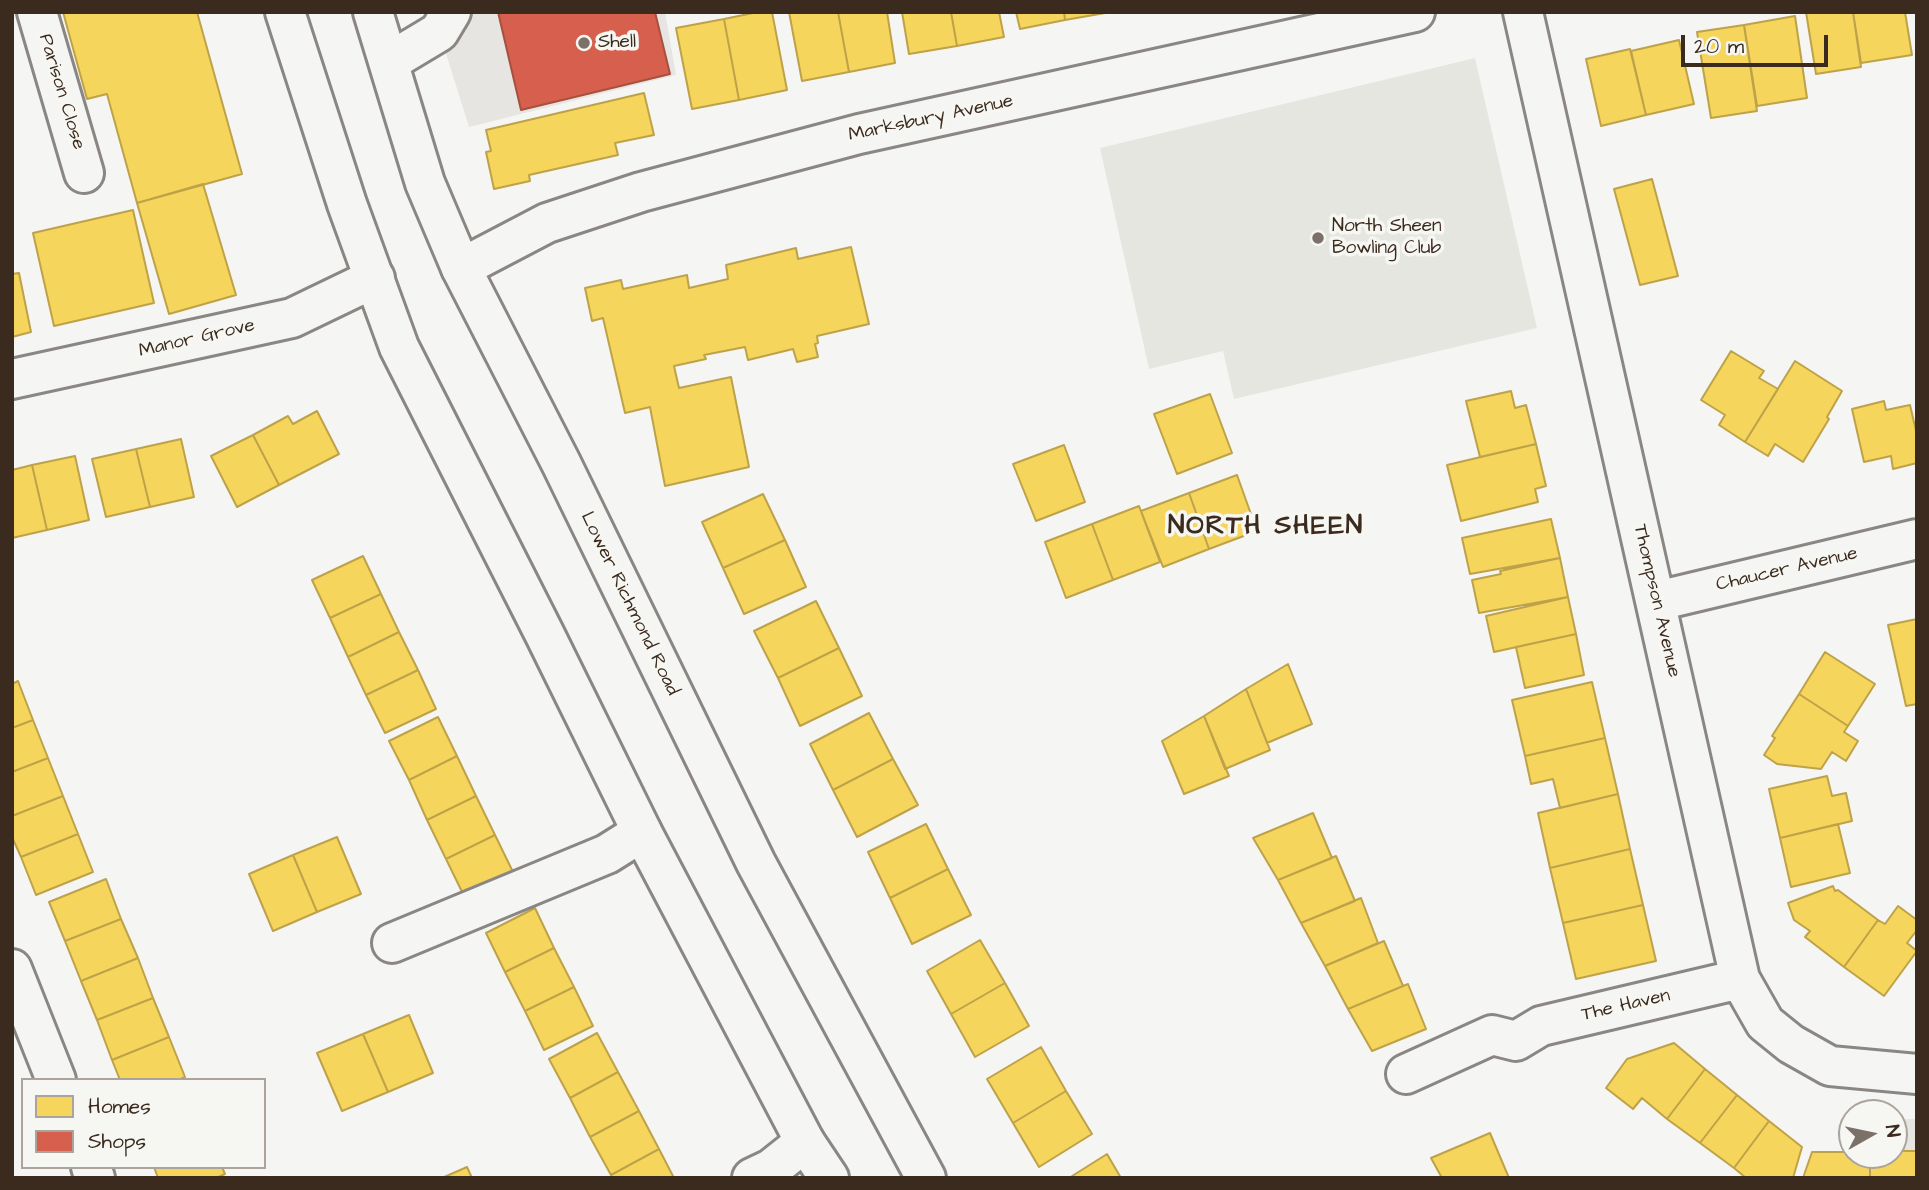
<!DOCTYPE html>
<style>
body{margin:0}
#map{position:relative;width:1929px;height:1190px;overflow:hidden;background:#f5f5f3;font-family:"Architects Daughter",sans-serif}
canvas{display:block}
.frame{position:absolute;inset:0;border:14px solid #3b2a1e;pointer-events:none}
.legend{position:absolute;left:21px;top:1078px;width:245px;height:91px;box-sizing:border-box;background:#f6f6f2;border:2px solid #aba49d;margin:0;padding:9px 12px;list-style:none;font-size:21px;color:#3b2a1e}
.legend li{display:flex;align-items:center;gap:14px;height:35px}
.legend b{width:35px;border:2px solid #aba49d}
.north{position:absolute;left:1838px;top:1099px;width:70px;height:70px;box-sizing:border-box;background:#f6f6f2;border:2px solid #aba49d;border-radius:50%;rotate:81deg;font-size:19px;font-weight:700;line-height:28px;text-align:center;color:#3b2a1e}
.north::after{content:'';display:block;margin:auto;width:24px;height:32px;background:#7c7169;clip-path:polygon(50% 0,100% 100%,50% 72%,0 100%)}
.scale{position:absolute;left:1681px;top:35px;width:147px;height:32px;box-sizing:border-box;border:4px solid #3b2a1e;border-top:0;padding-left:9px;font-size:21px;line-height:24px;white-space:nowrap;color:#3b2a1e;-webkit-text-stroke:5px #f6f6f2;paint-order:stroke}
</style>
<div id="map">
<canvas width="1929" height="1190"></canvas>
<div class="frame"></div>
<ul class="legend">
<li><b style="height:19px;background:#f6d55c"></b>Homes</li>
<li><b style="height:19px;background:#d6604d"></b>Shops</li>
</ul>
<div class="north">N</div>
<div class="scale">20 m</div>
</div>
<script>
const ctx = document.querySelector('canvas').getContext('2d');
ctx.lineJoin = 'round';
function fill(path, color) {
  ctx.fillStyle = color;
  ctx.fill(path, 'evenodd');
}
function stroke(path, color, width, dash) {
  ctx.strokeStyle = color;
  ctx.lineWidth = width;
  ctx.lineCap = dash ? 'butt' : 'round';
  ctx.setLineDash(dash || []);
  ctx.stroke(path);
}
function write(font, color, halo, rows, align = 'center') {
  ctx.font = font + ' "Architects Daughter",sans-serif';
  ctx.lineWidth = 7;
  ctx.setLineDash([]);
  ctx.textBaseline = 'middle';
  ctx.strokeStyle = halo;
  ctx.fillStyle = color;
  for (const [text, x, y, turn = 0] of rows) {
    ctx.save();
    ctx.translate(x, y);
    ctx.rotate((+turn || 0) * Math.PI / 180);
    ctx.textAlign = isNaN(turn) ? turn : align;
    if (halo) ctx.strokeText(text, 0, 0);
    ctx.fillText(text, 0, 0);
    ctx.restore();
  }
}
fill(new Path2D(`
 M433,12H665L676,75L469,127Z
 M1894,1119H1917V1178L1894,1155Z`), '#e7e5e2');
fill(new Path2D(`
 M1475,58L1537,328L1234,399L1223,351L1149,369L1100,148Z`), '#e6e6e1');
const homes = new Path2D(`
 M63,12H197L242,174L137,203L107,94L87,99Z
 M758,12H772L787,90L739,100L724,19Z
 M789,12H838L849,72L802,81Z
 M838,12H887L895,63L849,72Z
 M902,12H951L957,46L909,54Z
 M951,12H999L1004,37L957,46Z
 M1016,12H1064L1065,20L1020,29Z
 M1064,12H1111L1065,20Z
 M1806,12H1853L1861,67L1816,74Z
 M1853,12H1905L1912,55L1861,63Z
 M1795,16L1807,98L1757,106L1744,25Z
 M724,19L739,100L692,109L676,28Z
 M1744,25L1757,111L1711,118L1697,32Z
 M1679,40L1694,104L1646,115L1631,51Z
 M1630,49L1646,115L1601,126L1586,59Z
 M644,93L654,135L615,143L618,155L529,175L530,181L494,189L486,152L491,151L486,130Z
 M1652,179L1678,276L1640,285L1614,189Z
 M203,184L236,295L169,314L137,203Z
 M133,210L154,303L54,326L33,233Z
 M851,247L869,324L817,336L818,343L815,344L818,357L797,362L793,349L748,360L745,347L704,355L706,359L674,366L679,388L731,377L749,467L665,486L650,407L625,413L603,318L592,321L585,288L621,280L623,289L687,275L689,288L728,279L726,265L796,248L798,259Z
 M19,273L31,332L12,337V274Z
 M1731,351L1764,371L1759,378L1778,389L1745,442L1719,425L1725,415L1701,400Z
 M1795,361L1842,391L1827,417L1829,419L1803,462L1775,444L1768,456L1745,442Z
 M1511,391L1515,408L1526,405L1536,444L1480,457L1466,401Z
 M1210,394L1232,453L1177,474L1154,414Z
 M1884,401L1886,410L1910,405L1917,435V463L1893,469L1891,456L1864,462L1852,409Z
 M317,411L339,454L279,485L253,435L288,416L293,424Z
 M253,435L279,485L237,507L211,456Z
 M181,439L194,497L150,507L136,449Z
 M1536,444L1546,486L1535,489L1538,502L1461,521L1447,465Z
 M1064,445L1085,502L1036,521L1013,464Z
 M136,449L150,507L106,517L92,459Z
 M75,456L89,520L47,530L32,465Z
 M32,465L47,530L12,538V470Z
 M1237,475L1257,531L1209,549L1189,493Z
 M1189,493L1209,549L1163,567L1141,511Z
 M763,494L785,540L723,568L702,522Z
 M1139,506L1160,562L1113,580L1092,524Z
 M1551,519L1560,558L1470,574L1462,538Z
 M1092,524L1113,580L1066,598L1045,542Z
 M785,540L806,587L744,614L723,568Z
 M363,556L381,594L330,618L312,580Z
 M1560,558L1568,597L1479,613L1472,580L1501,574L1500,571Z
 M381,594L399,632L348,657L330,618Z
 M1568,597L1576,634L1494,652L1486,616Z
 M816,601L839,648L778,678L754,631Z
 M1917,619V704L1906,706L1888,625Z
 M399,632L418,670L366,695L348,657Z
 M1576,634L1584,675L1525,688L1516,647Z
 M839,648L862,696L800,726L778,678Z
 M1825,652L1875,684L1848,726L1799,694Z
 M1288,664L1312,724L1267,743L1246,689Z
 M418,670L436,709L385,733L366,695Z
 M18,681L33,720L12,728V684Z
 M1592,682L1605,738L1525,756L1512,700Z
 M1246,689L1270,750L1225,769L1204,716Z
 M1799,694L1848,726L1844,732L1858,741L1846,761L1832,752L1821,769L1777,764L1764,755L1775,738L1772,736Z
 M869,713L893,759L833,790L810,744Z
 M1204,716L1229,776L1184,794L1162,741Z
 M438,717L457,756L409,780L389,741Z
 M33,720L48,758L12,772V728Z
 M1605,738L1618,794L1560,808L1553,779L1531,784L1525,756Z
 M457,756L476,796L427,820L409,780Z
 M48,758L63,796L12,816V772Z
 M893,759L918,805L857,837L833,790Z
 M1827,776L1832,796L1846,793L1852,821L1780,838L1769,789Z
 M1618,794L1630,849L1550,868L1538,813Z
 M63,796L78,834L21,857L12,837V816Z
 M476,796L495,835L446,859L427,820Z
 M1313,813L1332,858L1278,880L1253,838Z
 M926,824L948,869L890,898L868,852Z
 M1838,824L1850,873L1791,887L1780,838Z
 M78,834L93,872L36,895L21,857Z
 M495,835L514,874L465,898L446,859Z
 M337,837L361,894L317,912L293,855Z
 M1630,849L1643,905L1563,923L1550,868Z
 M293,855L317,912L273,931L249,874Z
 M1336,856L1355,901L1301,923L1278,880Z
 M948,869L971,915L912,944L890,898Z
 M106,879L121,919L65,941L49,902Z
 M1833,886L1835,891L1838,890L1878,920L1844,967L1805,937L1810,931L1794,920L1788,903Z
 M1361,898L1378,943L1325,966L1301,923Z
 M1643,905L1656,961L1576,979L1563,923Z
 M1898,906L1917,920V930L1907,943L1917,951L1884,996L1844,967L1878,920L1885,924Z
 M535,908L554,948L505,972L486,933Z
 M121,919L138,958L81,981L65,941Z
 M980,940L1005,983L951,1014L927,971Z
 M1384,941L1403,986L1348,1009L1325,966Z
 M554,948L574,987L525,1011L505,972Z
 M138,958L153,998L97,1020L81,981Z
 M1005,983L1029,1026L975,1057L951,1014Z
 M1408,984L1426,1029L1372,1051L1348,1009Z
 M574,987L593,1026L544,1050L525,1011Z
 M153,998L169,1037L112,1060L97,1020Z
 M409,1015L433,1073L388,1092L363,1034Z
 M597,1033L618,1072L570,1098L549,1059Z
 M363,1034L388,1092L342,1111L317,1053Z
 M169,1037L185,1077L179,1080H120L112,1060Z
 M1674,1043L1705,1069L1667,1119L1642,1098L1633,1109L1606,1088L1627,1059Z
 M1041,1047L1066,1091L1013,1123L987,1079Z
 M1705,1069L1737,1095L1700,1143L1667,1119Z
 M618,1072L639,1111L590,1137L570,1098Z
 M1066,1091L1092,1134L1039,1167L1013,1123Z
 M1737,1095L1769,1121L1734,1168L1700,1143Z
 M639,1111L659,1149L611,1175L590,1137Z
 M1769,1121L1802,1147L1793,1178H1746L1734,1168Z
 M1490,1133L1509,1178H1442L1431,1158Z
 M659,1149L674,1178H612L611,1175Z
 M1894,1151H1917V1178H1870V1155H1894Z
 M1812,1152H1852V1155H1870V1178H1803Z
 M1107,1154L1121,1178H1069Z
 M154,1167H222L225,1174L216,1178H158Z
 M467,1167L472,1178H442Z`);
fill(homes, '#f6d55c');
stroke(homes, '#bea249', 2);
const shops = new Path2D(`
 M498,12H655L670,74L521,110Z`);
fill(shops, '#d6604d');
stroke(shops, '#a8503f', 2);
const minor = new Path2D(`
 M37,12L84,173
 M1523,12L1740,979L1765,1023L1791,1044L1830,1066L1917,1074
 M389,62L439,32L451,12
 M461,268L547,223L641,192L859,134L1415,12
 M12,379L292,318L375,278
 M1657,601L1917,539
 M392,943L607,854L642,832
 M12,969L56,1080
 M1406,1074L1492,1035L1516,1041L1541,1026L1740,979
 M91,1167L95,1178
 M752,1178L771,1169L805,1142`);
const highway = new Path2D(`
 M285,12L347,204L399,347L545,635L642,832L805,1142L829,1178
 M373,12L425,183L461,268L561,463L756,863L926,1178`);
stroke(minor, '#8a8683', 44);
stroke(highway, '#8a8683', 44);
stroke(minor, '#f5f5f3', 38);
stroke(highway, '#f5f5f3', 38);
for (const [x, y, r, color] of [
 [584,43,7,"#7c7169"],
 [1318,238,7,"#7c7169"]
]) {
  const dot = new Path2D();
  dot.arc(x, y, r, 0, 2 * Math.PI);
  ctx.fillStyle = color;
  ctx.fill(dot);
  stroke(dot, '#f6f6f2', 2.5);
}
write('19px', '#3b2a1e', '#f6f6f2', [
 ["Shell",598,43],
 ["North Sheen",1332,227],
 ["Bowling Club",1332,249]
], 'left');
write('19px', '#3b2a1e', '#f6f6f2', [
 ["Parison Close",61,92,73],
 ["Marksbury Avenue",931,119,-12],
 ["Manor Grove",197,339,-13],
 ["Chaucer Avenue",1787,570,-13],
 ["Thompson Avenue",1656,601,77],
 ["Lower Richmond Road",629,604,64],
 ["The Haven",1626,1006,-13]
]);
ctx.letterSpacing = '2px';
write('bold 26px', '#3b2a1e', '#f6f6f2', [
 ["NORTH SHEEN",1266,528]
]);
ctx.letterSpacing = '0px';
</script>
